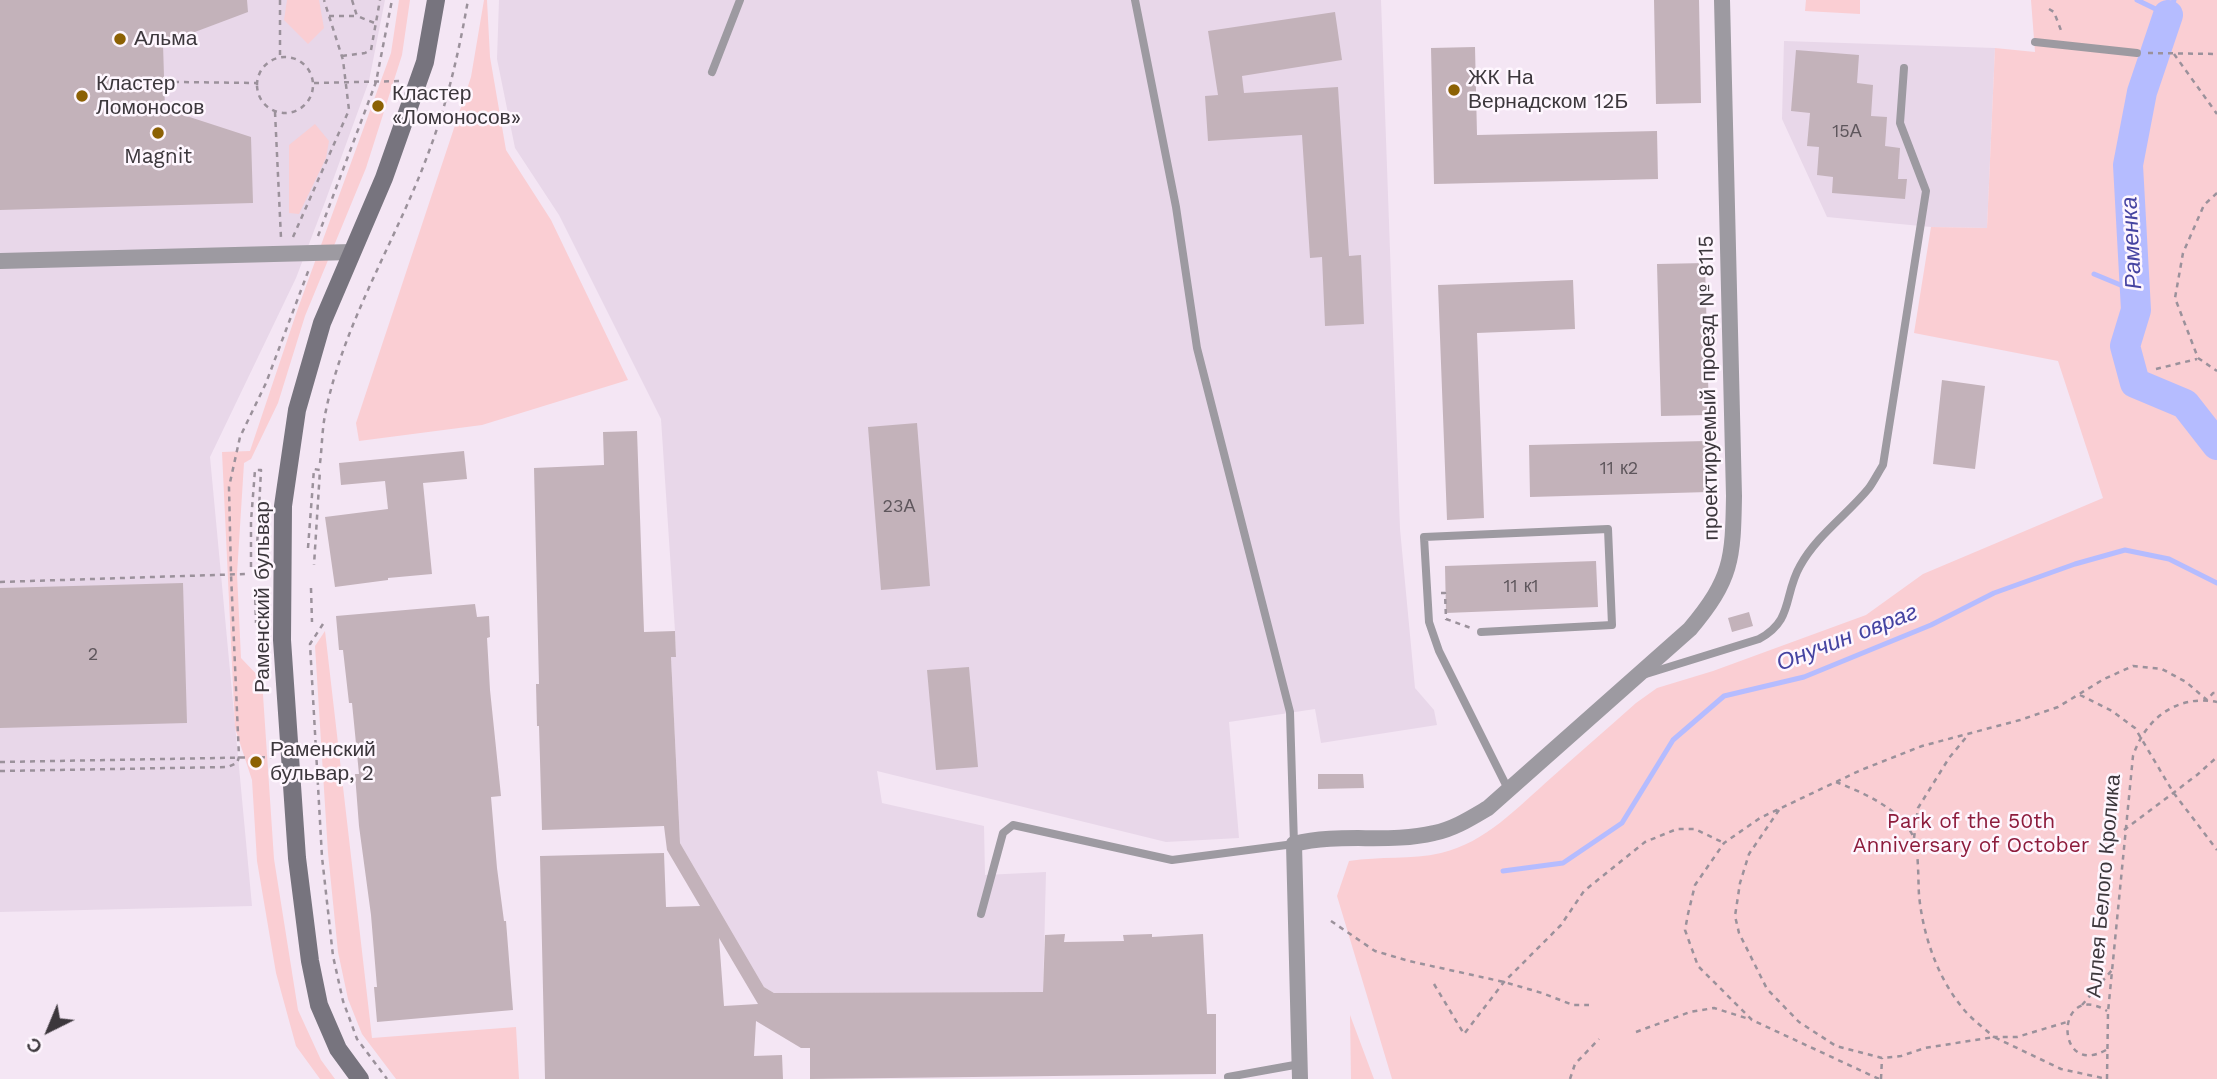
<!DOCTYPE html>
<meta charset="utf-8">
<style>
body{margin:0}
#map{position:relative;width:2217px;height:1079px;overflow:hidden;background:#f4e6f4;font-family:"Work Sans",sans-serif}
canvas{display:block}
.north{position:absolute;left:14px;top:995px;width:70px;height:70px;-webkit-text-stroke:5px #fef6fe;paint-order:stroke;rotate:223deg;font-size:19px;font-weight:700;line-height:28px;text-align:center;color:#3c373c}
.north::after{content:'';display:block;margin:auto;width:24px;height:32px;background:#3c373c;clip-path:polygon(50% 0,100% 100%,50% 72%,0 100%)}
</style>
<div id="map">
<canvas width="2217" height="1079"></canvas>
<div class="north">С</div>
</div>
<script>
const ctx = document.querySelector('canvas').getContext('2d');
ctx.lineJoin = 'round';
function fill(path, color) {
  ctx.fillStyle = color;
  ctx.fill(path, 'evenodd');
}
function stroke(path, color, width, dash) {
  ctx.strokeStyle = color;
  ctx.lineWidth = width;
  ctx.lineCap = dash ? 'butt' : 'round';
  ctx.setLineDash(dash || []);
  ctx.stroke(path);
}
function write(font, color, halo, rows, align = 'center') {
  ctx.font = font + ' "Work Sans",sans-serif';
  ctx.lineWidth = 5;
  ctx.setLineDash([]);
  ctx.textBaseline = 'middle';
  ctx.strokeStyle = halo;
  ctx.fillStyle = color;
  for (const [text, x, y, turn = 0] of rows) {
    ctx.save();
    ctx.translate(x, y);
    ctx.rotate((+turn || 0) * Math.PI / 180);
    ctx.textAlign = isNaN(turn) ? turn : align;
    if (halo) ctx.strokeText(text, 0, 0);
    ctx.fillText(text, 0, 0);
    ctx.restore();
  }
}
fill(new Path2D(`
 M0,0H385L369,81L325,202L296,278L210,457L252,906L0,912Z
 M499,0H1381L1400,529L1415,688L1434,710L1437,725L1321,743L1315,709L1229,722L1239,838L1166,842L877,771L882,803L984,826L985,875L1046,872L1043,992L774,993L764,987L680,843L671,657L676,656L675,631L661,419L559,215L515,148L497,59Z
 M1784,41L1995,48L1987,228L1931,227L1827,217L1782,119Z`), '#e8d7e9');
fill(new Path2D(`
 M287,0H319L324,28L308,44L284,20Z
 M399,0H410L402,55L366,168L305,316L278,403L251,459L244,463L237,574L241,658L262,680L274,859L298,1010L321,1060L335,1079H320L296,1046L276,973L257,861L252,780L235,728L222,452L250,451L297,311L391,53Z
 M484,0H487L490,57L506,150L551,220L628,380L482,425L359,441L356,423L471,77Z
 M1806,0H1860V14L1805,11Z
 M2031,0H2217V1079H1392L1337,896L1349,861C1380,856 1411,860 1441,853C1485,843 1518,807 1551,778C1579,753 1608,728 1636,703L1657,688L1713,671L1866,615L1923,574L2103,498L2058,361L1914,333L1931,227L1987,228L1995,48L2035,52Z
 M315,124L329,141L326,158L299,214L289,213V145Z
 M325,631L372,1038L516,1027L519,1079H396L362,1034L348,999L338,952L328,853L315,646Z
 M1350,1015L1374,1079H1351Z`), '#faced3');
stroke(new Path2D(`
 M2137,0L2168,15L2174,0
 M2094,274L2135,291
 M1503,871L1563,863L1622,823L1673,740L1724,696L1804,677L1931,625L1994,593L2075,564L2125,550L2169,559L2217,583`), '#b5bcff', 5);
stroke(new Path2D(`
 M2168,15L2142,92L2128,165L2136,310L2125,346L2135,383L2185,404L2217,445`), '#b5bcff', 30);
fill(new Path2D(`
 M0,0H247L248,12L163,44L165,109L251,137L253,203L0,210Z
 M1654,0H1699L1701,103L1656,104Z
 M1335,12L1342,60L1242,76L1244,93L1338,87L1349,256L1361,255L1364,324L1325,326L1322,257L1310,258L1302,135L1208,141L1205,96L1218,95L1208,31Z
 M1475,47L1477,135L1657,131L1658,179L1434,184L1431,48Z
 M1796,50L1859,55L1857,83L1873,85L1871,116L1887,117L1885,146L1900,148L1898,179H1907L1905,199L1832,193L1833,177L1817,175L1819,147L1807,146L1810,113L1791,111Z
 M1705,263L1709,415L1661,416L1657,264Z
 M1573,280L1575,329L1477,333L1484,518L1447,520L1438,285Z
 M1942,380L1985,386L1975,469L1933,464Z
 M917,423L930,586L881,590L868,427Z
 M637,431L644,632L675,631L676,657H671L680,843L764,987L774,993L1043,992L1045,935L1065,934L1064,942L1124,941L1123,935L1152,934V937L1203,934L1207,1014H1216V1074L810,1079V1048H801L756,1021L754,1056L782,1055L783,1079H545L540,856L664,853L666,907L700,906L667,850L664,826L542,830L539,726H537L536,684H539L534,468L604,465L603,432ZM719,938L758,1004L724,1006Z
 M1707,441L1709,492L1530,497L1529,445Z
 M464,451L467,479L423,483L432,574L388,578V580L335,587L325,517L388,509L385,481L341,485L339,463Z
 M1596,561L1598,607L1446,613L1445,566Z
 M183,583L187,723L0,728V588Z
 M475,604L477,617L489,616L490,637L487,638L490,690L501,796L491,797L497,868L504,921H506L513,1010L377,1022L374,987H377L371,915L359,826L355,774H359L352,703H349L343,650H339L336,616Z
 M1749,612L1753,626L1732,632L1728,618Z
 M969,667L978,767L936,770L927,670Z
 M1318,774H1363L1364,788L1318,789Z`), '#c3b2ba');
stroke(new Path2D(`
 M280,0V56
 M352,0L357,16L377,24
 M2049,9L2054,12L2062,33
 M329,16H357
 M2148,53L2217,54
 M2174,54L2217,114
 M342,56L365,53L371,50L380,0
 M257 85a28 28 0 1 1 56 0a28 28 0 1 1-56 0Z
 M174,82L257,83
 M314,83L401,81
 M275,112L281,238
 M2217,193L2204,205L2183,253L2175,298L2198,358L2217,371
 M318,236L376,82L392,0
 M293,237L349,110L343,60L324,0
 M2156,369L2197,359
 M320,463C322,447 322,431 325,415C343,323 396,241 428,154C447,104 459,52 468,0
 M308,548L314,469L320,470L314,565
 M251,567V521L255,470H261L257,548
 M0,582L245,574
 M311,588L312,622
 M255,590L256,623
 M1441,593H1445L1446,619L1471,628
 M323,624L310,644L322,857L333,956L343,1001L357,1039L387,1079
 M2080,695L2112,711L2135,728L2173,792L2217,850
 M0,762L272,757
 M0,771L228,767L237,763L239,757L231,574L229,487L240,437L266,383L309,269
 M1836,782C1864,793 1899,808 1913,836C1919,848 1918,880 1919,895C1923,936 1938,980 1966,1012C1974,1021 1985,1029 1994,1037H2017L2067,1022
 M1779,810L1749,854L1740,883L1735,916L1739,933L1767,989L1799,1022L1836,1046L1882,1058L1901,1056L1925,1048L1994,1037L2061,1069L2107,1079
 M2124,830L2197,775L2217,757
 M1914,838L1918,808L1949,758L1968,735
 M1331,921L1375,951L1409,961L1504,982L1542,993L1573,1005H1589
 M1434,984L1464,1034L1504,982L1561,925L1584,891L1645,842L1677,829H1695L1724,843
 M2082,1005L2112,970
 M1636,1032L1690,1012L1714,1008L1749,1019
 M2106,1050C2054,1079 2055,979 2107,1011
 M1570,1079L1575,1064L1599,1039
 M1879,1079L1752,1020L1698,966L1685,930L1688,914L1695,885L1724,843L1760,818L1861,770L1922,746L2020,720L2058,707L2104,679L2133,666L2162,669L2186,682L2207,700L2213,693H2217
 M1881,1079L1882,1058
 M2107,1079L2108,1012L2133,756C2145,719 2177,694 2217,702`), '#9b919b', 2.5, [5, 5]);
stroke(new Path2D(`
 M2035,42L2137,53
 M712,72L740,0
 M1481,632L1612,625L1608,529L1424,537L1429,622L1439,651L1508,789
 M1646,674L1759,639C1794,620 1783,596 1800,566C1817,535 1847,515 1869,488C1874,481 1878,473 1883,465L1926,191L1900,123L1904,68
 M981,914L1003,833L1013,825L1172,860L1294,844L1290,712L1197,348L1176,207L1135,0
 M1228,1077L1300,1064`), '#9d9aa1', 8);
stroke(new Path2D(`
 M0,261L352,252
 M1300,1079L1294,844C1340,832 1388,844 1434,833C1454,829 1471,818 1488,808L1690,629C1732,579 1733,559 1734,496L1722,0`), '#9d9aa1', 16);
stroke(new Path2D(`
 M360,1079L338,1049L319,1005L310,961L297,858L282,640L283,506L297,410L322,323L384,178L425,62L436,0`), '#77747e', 18);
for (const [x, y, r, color] of [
 [120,39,7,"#8c6104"],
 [1454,90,7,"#8c6104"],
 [82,96,7,"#8c6104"],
 [378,106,7,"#8c6104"],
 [158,133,7,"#8c6104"],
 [256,762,7,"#8c6104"]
]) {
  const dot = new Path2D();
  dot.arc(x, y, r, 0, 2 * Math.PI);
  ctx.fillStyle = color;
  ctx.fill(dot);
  stroke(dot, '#fef6fe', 2.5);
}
write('18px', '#5e565c', null, [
 ["15А",1847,132],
 ["11 к2",1619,469],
 ["23А",899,507],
 ["11 к1",1521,587],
 ["2",93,655]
]);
write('21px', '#3c373c', '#fef6fe', [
 ["Альма",134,39],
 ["ЖК На",1468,78],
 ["Вернадском 12Б",1468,102],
 ["Кластер",96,84],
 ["Ломоносов",96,108],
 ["Кластер",392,94],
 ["«Ломоносов»",392,118],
 ["Magnit",158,157,"center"],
 ["Раменский",270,750],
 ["бульвар, 2",270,774]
], 'left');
write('21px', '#3c373c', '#fef6fe', [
 ["проектируемый проезд № 8115",1709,388,-91],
 ["Раменский бульвар",263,597,-90],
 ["Аллея Белого Кролика",2104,886,-85]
]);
write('21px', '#8d1c3c', '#fef6fe', [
 ["Park of the 50th",1971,822],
 ["Anniversary of October",1971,846]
]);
write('italic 23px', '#4543a1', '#fef6fe', [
 ["Раменка",2132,243,-93],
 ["Онучин овраг",1847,638,-21]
]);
</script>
